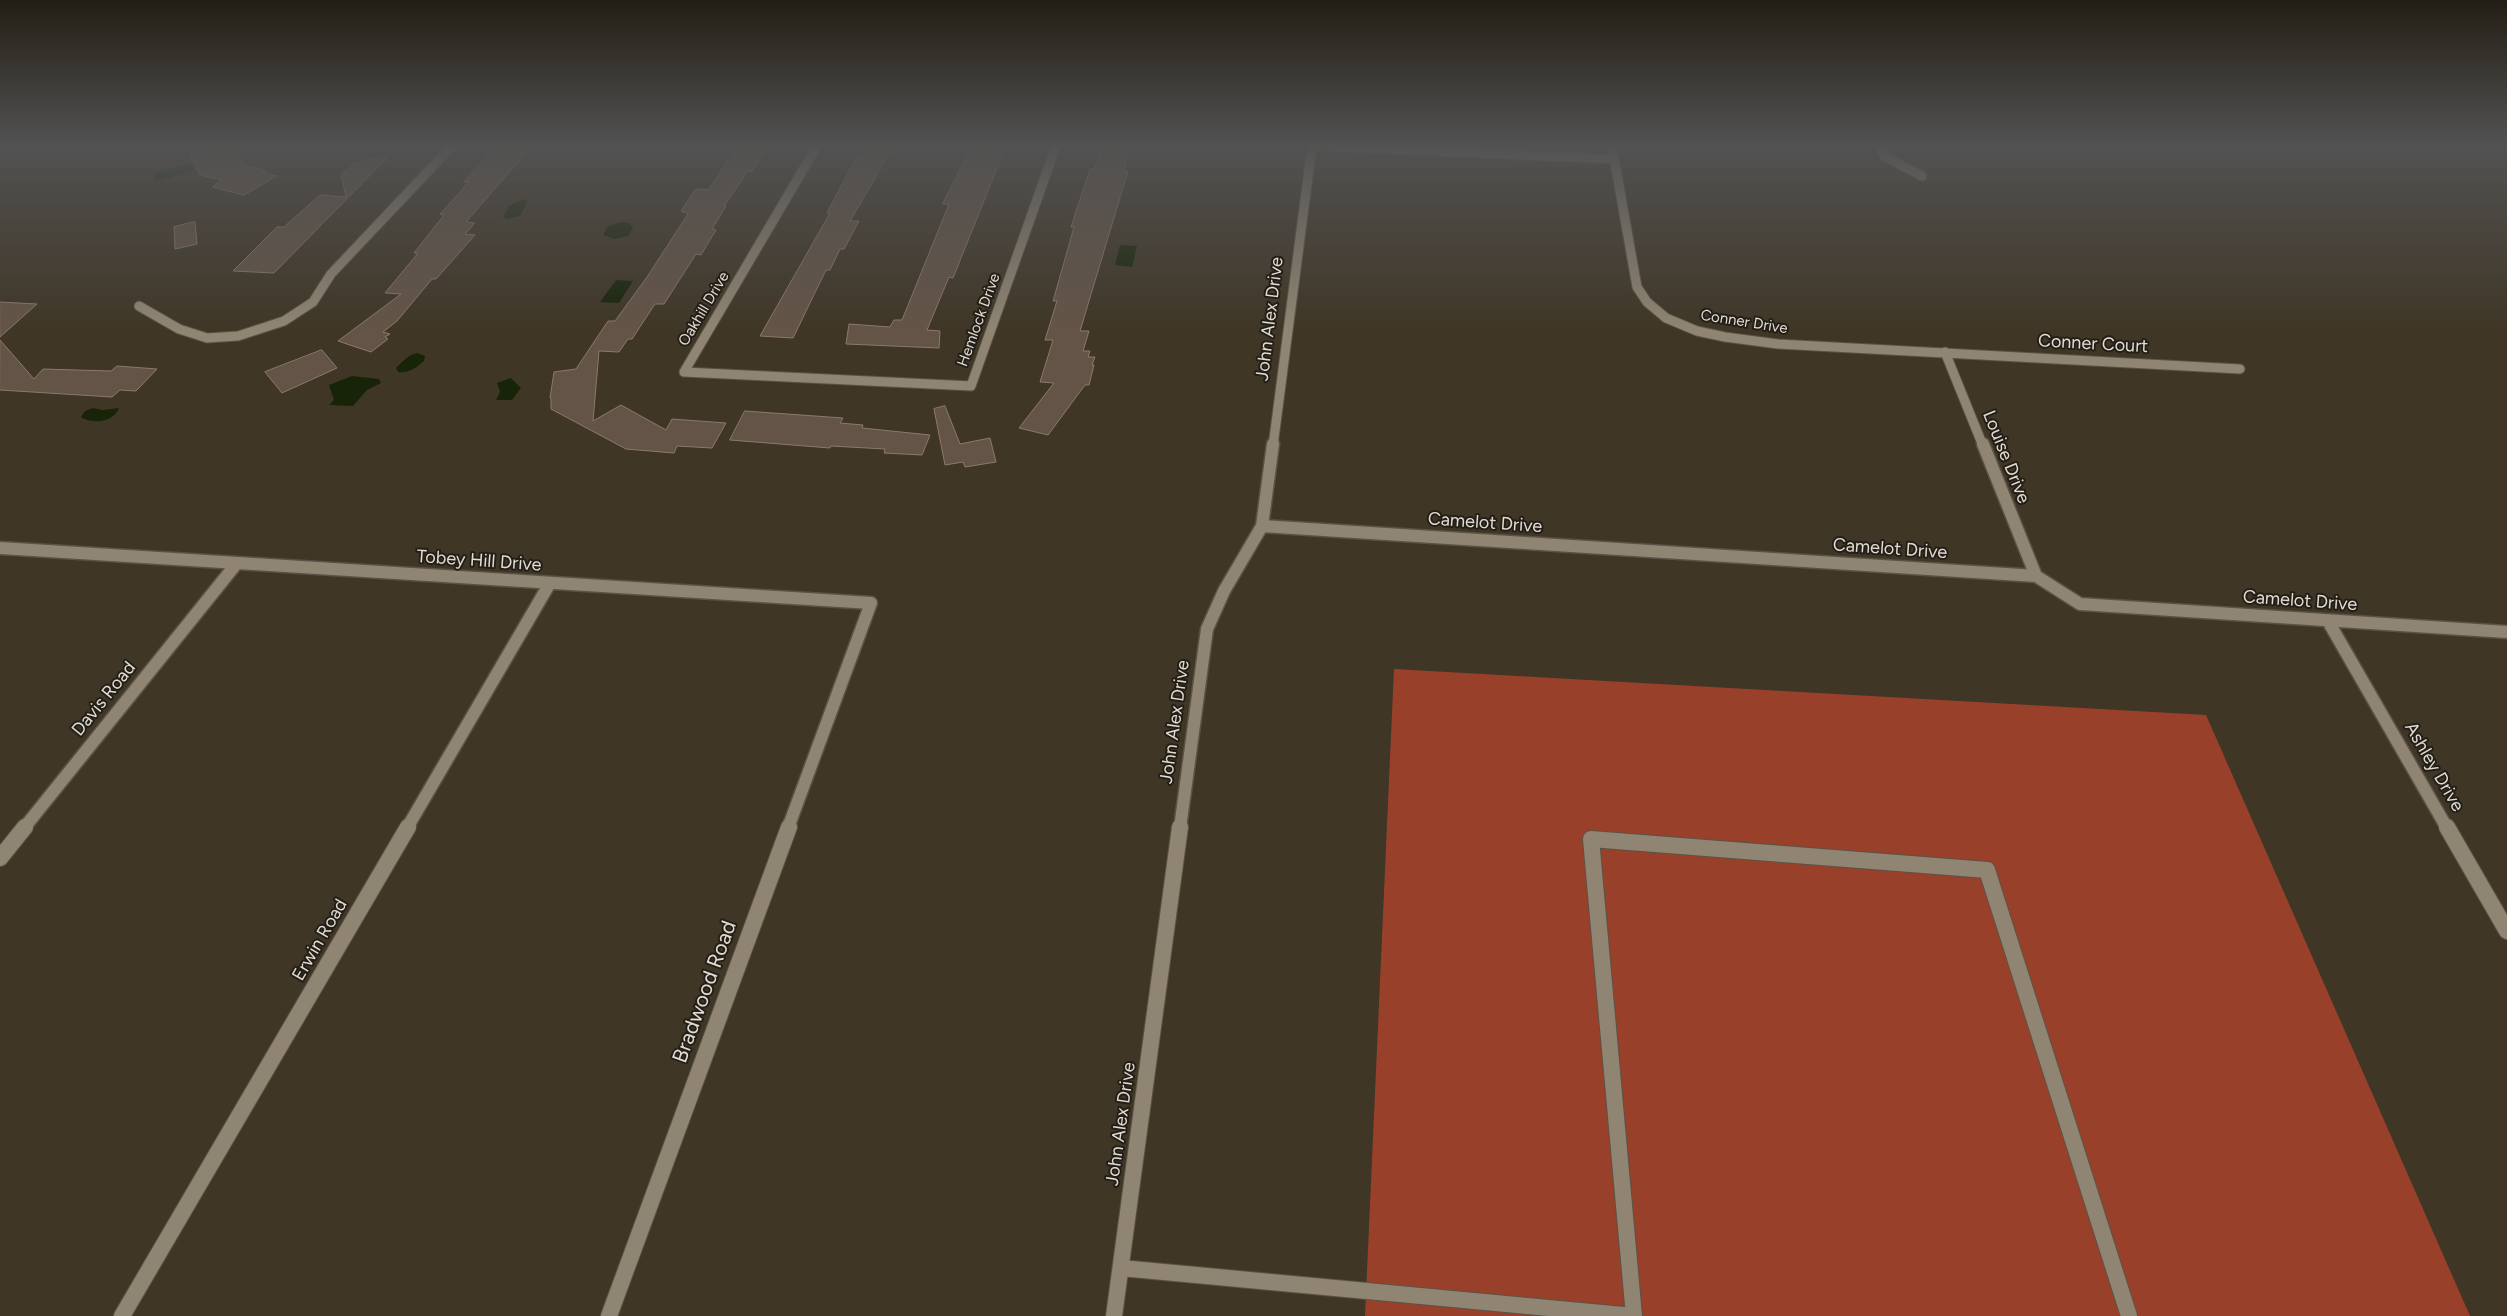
<!DOCTYPE html>
<style>
body{margin:0}
canvas{display:block;background:#3f3626}
</style>
<canvas width="2507" height="1316"></canvas>
<script>
const ctx = document.querySelector('canvas').getContext('2d');
ctx.lineJoin = 'round';
function fill(path, color) {
  ctx.fillStyle = color;
  ctx.fill(path, 'evenodd');
}
function stroke(path, color, width, dash) {
  ctx.strokeStyle = color;
  ctx.lineWidth = width;
  ctx.lineCap = dash ? 'butt' : 'round';
  ctx.setLineDash(dash || []);
  ctx.stroke(path);
}
function write(font, color, halo, rows, align = 'center') {
  ctx.font = font + ' Figtree,sans-serif';
  ctx.lineWidth = 4;
  ctx.setLineDash([]);
  ctx.textBaseline = 'middle';
  ctx.strokeStyle = halo;
  ctx.fillStyle = color;
  for (const [text, x, y, turn = 0] of rows) {
    ctx.save();
    ctx.translate(x, y);
    ctx.rotate((+turn || 0) * Math.PI / 180);
    ctx.textAlign = isNaN(turn) ? turn : align;
    if (halo) ctx.strokeText(text, 0, 0);
    ctx.fillText(text, 0, 0);
    ctx.restore();
  }
}
fill(new Path2D(`
 M1394,669L2206,715L2470,1316H1365Z`), '#99402b');
fill(new Path2D(`
 M191,164L194,171L156,181L153,174Z
 M523,199L528,201L520,216L508,219L503,217L509,206Z
 M620,222L630,223L633,229L628,236L614,239L603,235L607,227Z
 M1120,245L1137,246L1132,267L1115,265Z
 M616,280L633,281L619,303L600,302Z
 M417,353L425,356L424,361C417,367 408,374 398,372L396,368C402,362 409,354 417,353Z
 M352,376L379,379L381,383L367,390L353,406L329,405L334,400L329,385Z
 M511,378L521,388L512,400H496L500,392L497,383Z
 M93,408L103,410L119,408C114,422 93,425 81,417L85,411Z`), '#182408');
const building = new Path2D(`
 M218,146H234L244,165L266,171L262,172L277,176L244,195L212,187L222,180L200,175L190,154Z
 M496,146H532L466,222L475,223L465,234L475,235L436,279H432L397,321L383,332L390,334L385,337L388,339L371,352L338,341L401,294L385,293L418,253H414L444,215L440,214L469,182H464Z
 M738,146H768L752,171H748L724,206H726L712,229L716,230L701,255L696,254L664,304H655L632,339H628L619,352L599,351L593,421L621,405L666,430L672,419L726,423L712,448L677,446L674,453L626,449L551,409V398H550L554,372L576,369L608,321H615L647,277L688,214L681,211L696,189L708,190Z
 M868,146H894L850,221H859L844,249H840L830,270H826L793,338L760,336L830,213H827L857,156H862Z
 M972,146H1006L953,278L949,277L927,330L940,331L939,348L846,344L849,324L890,327L894,320H902L949,204H943Z
 M1102,146H1130L1124,171H1128L1080,331H1089L1083,351H1090L1088,357H1095L1092,365H1094L1089,385H1085L1048,435L1019,428L1054,383L1040,382L1053,340H1045L1057,301H1053L1074,227H1071L1090,169H1094Z
 M389,156L274,273L233,271L277,227H284L320,195L346,197L341,175L353,164Z
 M195,222L197,244L175,249L174,227Z
 M0,302L37,304L0,337Z
 M0,340L34,379L43,369L111,371L117,366L157,369L136,391L120,390L112,397L0,390Z
 M322,350L337,368L282,393L265,372Z
 M945,406L960,444L990,438L996,462L965,467L963,462L945,465L934,409Z
 M745,411L843,418L840,423L863,425L862,428L930,435L922,455L884,453L885,449L831,446L830,448L730,440Z`);
fill(building, '#645447');
stroke(building, '#8b796c', 1);
const minorFar2 = new Path2D(`
 M817,146L684,372L971,386L1056,146
 M1319,146L1614,159
 M1612,146L1637,287L1647,302L1666,318L1697,331L1725,337L1778,344L2240,369
 M1880,146L1884,156L1922,176
 M139,306L179,329L207,338L238,336L284,321L313,302L331,274L452,146
 M1945,352L1983,446
 M1273,446L1312,146`);
const minorFar1 = new Path2D(`
 M1983,444L2036,576
 M1262,526L2036,576L2080,604L2507,632
 M0,548L871,603L788,828
 M2328,621L2447,828
 M24,828L237,563
 M407,828L550,583
 M1180,828L1207,629L1224,591L1262,526L1273,444`);
const minor = new Path2D(`
 M2447,827L2507,931
 M0,858L25,827
 M1121,1268L1634,1316
 M122,1316L408,827
 M609,1316L789,827
 M1114,1316L1180,827
 M1634,1316L1591,839L1987,870L2129,1316`);
stroke(minorFar2, '#5a5345', 11);
stroke(minorFar1, '#5a5345', 15);
stroke(minor, '#5a5345', 18);
stroke(minorFar2, '#908573', 9);
stroke(minorFar1, '#908573', 12);
stroke(minor, '#908573', 16);
const sky = ctx.createLinearGradient(0, 0, 0, 330);
sky.addColorStop(0, '#231e15');
sky.addColorStop(0.44, '#525252');
sky.addColorStop(1, '#52525200');
ctx.fillStyle = sky;
ctx.fillRect(0, 0, 2507, 330);
write('15px', '#e1dbd1', '#231e17', [
 ["Oakhill Drive",704,309,-59],
 ["Hemlock Drive",979,320,-70],
 ["Conner Drive",1744,322,9]
]);
write('18px', '#e1dbd1', '#231e17', [
 ["John Alex Drive",1270,319,-83],
 ["Conner Court",2093,344,3],
 ["Louise Drive",2006,457,68],
 ["Camelot Drive",1485,523,4],
 ["Camelot Drive",1890,549,4],
 ["Tobey Hill Drive",479,561,4],
 ["Camelot Drive",2300,601,4],
 ["Davis Road",104,699,-51],
 ["John Alex Drive",1175,722,-82],
 ["Ashley Drive",2434,767,60],
 ["Erwin Road",320,940,-60],
 ["John Alex Drive",1121,1124,-82]
]);
write('21px', '#e1dbd1', '#231e17', [
 ["Bradwood Road",705,992,-70]
]);
</script>
